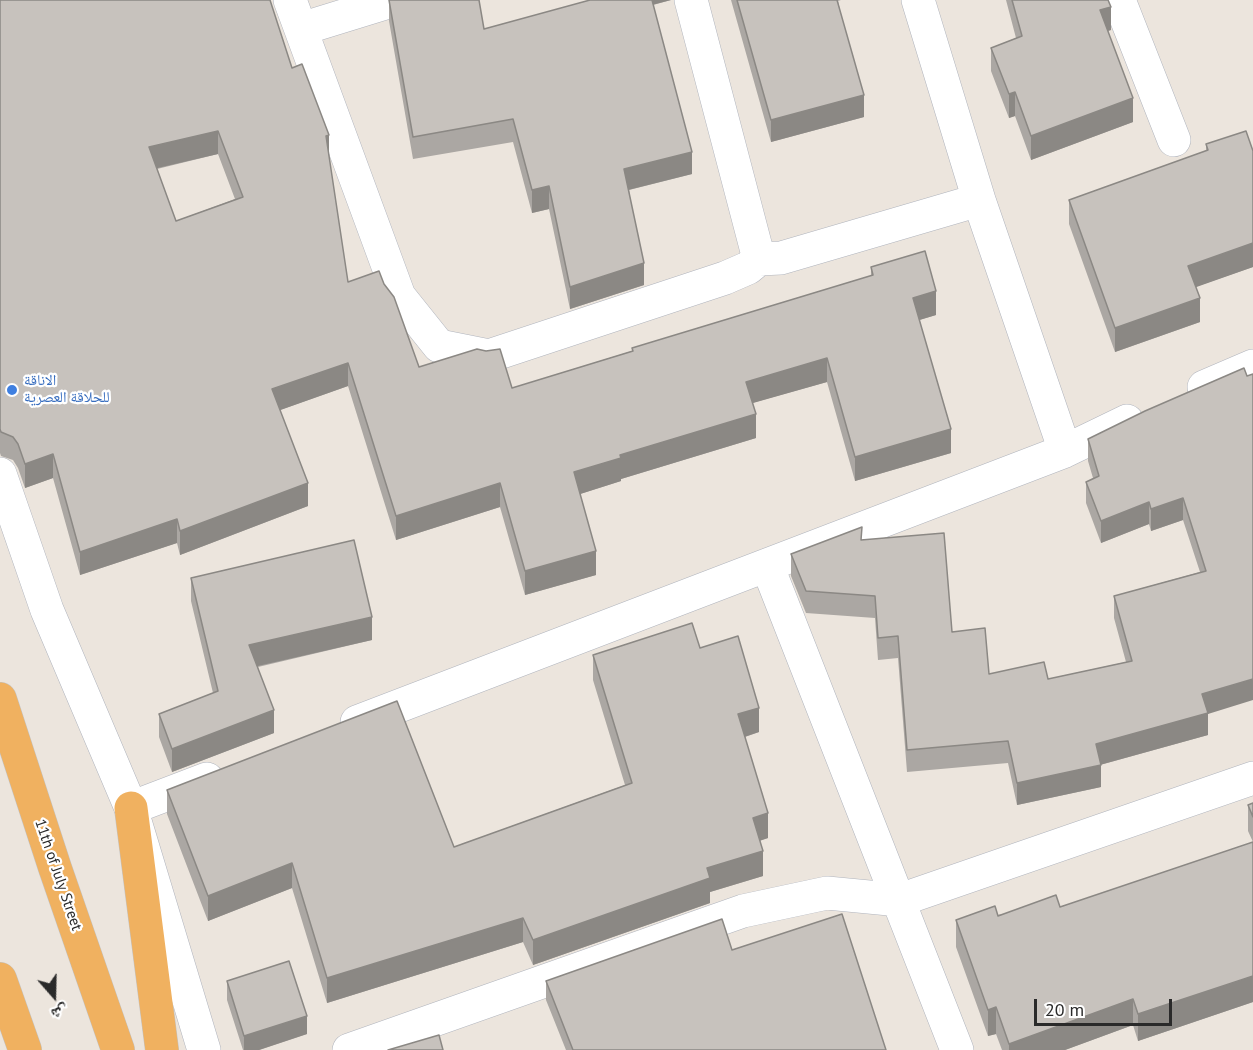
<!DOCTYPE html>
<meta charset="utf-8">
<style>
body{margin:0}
#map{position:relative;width:1253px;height:1050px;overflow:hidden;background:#ece5dd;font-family:"PT Sans","Noto Naskh Arabic",sans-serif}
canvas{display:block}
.north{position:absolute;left:24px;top:966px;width:60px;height:60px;-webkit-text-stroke:4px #fff;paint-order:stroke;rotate:160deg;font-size:16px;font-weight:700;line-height:24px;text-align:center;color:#2a2a2a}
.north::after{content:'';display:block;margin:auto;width:21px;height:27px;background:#2a2a2a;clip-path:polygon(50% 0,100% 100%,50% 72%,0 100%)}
.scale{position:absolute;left:1034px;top:999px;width:138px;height:27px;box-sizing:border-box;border:3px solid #2a2a2a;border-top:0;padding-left:8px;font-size:18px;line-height:21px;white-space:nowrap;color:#2a2a2a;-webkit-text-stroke:4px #fff;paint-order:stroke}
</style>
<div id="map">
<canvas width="1253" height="1050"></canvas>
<div class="north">ش</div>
<div class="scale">20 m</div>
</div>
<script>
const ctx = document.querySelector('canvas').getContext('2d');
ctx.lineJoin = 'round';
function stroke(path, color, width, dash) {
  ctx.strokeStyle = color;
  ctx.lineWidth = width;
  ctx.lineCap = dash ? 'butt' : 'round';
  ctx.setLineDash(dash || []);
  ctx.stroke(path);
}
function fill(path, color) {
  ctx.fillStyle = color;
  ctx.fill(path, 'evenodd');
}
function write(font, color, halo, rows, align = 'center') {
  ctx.font = font + ' "PT Sans","Noto Naskh Arabic",sans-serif';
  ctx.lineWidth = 4.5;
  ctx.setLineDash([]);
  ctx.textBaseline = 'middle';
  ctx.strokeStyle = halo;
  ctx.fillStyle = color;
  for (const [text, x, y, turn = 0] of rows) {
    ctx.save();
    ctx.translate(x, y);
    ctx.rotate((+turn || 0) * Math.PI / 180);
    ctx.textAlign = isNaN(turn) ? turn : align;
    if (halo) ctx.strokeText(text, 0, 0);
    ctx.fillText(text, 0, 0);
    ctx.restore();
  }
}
const minor = new Path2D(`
 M290,0L399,296L439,346L489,356L725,278L748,268L759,259L691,0
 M918,0L979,200L1065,451
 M1119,0L1174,140
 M301,29L395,0
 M759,259L781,258L979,200
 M1204,387L1253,366
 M0,474L47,610L131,808L204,1050
 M767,565L957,1050
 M357,722L1065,451L1127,421
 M131,808L207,779
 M349,1050L743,911L827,893L900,900L1253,778`);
const trunk = new Path2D(`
 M0,699L55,868L118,1050
 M131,808L162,1050
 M0,979L25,1050`);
stroke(minor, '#b0b4bd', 34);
stroke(trunk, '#c3c3c3', 34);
stroke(minor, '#fff', 33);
stroke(trunk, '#f0b160', 33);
fill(new Path2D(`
 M0,0L292,68L329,156L348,282L419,367L512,388L632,351V348L871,276V267L936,315L919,320L951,453L855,481L827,382L752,403L756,438L621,479V481L580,494L596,575L525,595L500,507L396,540L348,386L280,410L308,506L180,555L177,543L80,575L53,478L25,488L18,468L13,460L1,456L0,453ZM218,154L235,199L176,221L157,169Z
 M389,0L484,29L590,0H671L653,5L692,174L629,190L644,285L570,309L549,209L532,213L513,142L413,159L389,21Z
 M731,0H841L838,1L864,117L771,142Z
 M1006,0H1108L1111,30L1108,31L1133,122L1031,160L1015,116L1009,118L991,71V48L1016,38Z
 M1206,144L1253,267L1195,287L1200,322L1115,352L1069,224V200L1206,151Z
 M1244,368L1208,714V735L1100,765L1101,787L1017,805L1008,763L907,772L898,658L878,660L875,618L806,613L791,576V554L862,540L952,632L989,674L1048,679L1126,662L1114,618V596L1200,572L1183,520L1151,531L1149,524L1101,543L1086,503V482L1093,478L1088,461V439Z
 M191,578L372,640L258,667L274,733L172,772L159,737V714L213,693L191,601Z
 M700,648L759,732L745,737L768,838L759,841L763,876L710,892V903L533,965L523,942L327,1003L292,888L208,921L167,814V790L454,847L625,785L593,680V655Z
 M1253,803V1002L1138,1041L1133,1025L1065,1050H1002L996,1034L988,1036L956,947V920L1060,907L1253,842L1248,831V805Z
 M732,950L886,1050H566L546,1000V981Z
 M227,981L307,1034L259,1050H243L227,1000Z`), '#aba7a3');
fill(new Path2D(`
 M648,0H671L648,6Z
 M1111,7V30L1100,33V10Z
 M1015,92V116L1009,118V94Z
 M864,95V117L771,142V120Z
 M1133,98V122L1031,160V136Z
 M218,131V154L149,170V147Z
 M329,135V159L326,136Z
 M692,152V174L624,191V169Z
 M549,186V209L532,213V190Z
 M1253,243V267L1188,290V266Z
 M644,263V285L570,309V287Z
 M936,291V315L913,322V298Z
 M1200,298V322L1115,352V328Z
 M827,358V382L746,405V382Z
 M348,363V386L272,413V389Z
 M756,414V438L621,479V481L574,496V472L620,455Z
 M951,429V453L855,481V457Z
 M53,454V478L25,488V464Z
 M308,483V506L180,555V531Z
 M500,483V507L396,540V516Z
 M1183,498V520L1151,531V509Z
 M1149,502V524L1101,543V521Z
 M177,519V543L80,575V552Z
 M596,551V575L525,595V571Z
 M372,617V640L249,668V645Z
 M1253,679V700L1208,714V735L1096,766V744L1202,694Z
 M759,708V732L738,739V714Z
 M274,710V733L172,772V749Z
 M1101,765V787L1017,805V783Z
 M768,813V838L753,843V818Z
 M763,851V876L710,892V903L533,965V940L707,868Z
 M292,863V888L208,921V896Z
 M523,918V942L327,1003V978Z
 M1253,976V1002L1138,1041V1014Z
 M1133,999V1025L1065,1050H1009V1044Z
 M996,1007V1034L988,1036V1010Z
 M307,1016V1034L259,1050H244V1036Z`), '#8b8884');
const building = new Path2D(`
 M0,0H270L292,68L302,64L329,135L326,136L348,282L379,271L384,284L394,297L419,367L477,349L486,351L500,349L512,388L633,351L632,348L873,275L871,267L925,251L936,291L913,298L951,429L855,457L827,358L746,382L756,414L620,455L621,458L574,472L596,551L525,571L500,483L396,516L348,363L272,389L308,483L180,531L177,519L80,552L53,454L25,464L18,444L13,437L1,432L0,429ZM218,131L243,197L176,221L149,147Z
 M389,0H479L484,29L590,0H652L692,152L624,169L644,263L570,287L549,186L532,190L513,119L413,137Z
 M737,0H837L864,95L771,120Z
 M1012,0H1108L1111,7L1100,10L1133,98L1031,136L1015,92L1009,94L991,48L1022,36Z
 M1246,131L1253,151V243L1188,266L1200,298L1115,328L1069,200L1208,150L1206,144Z
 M1244,368L1247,376L1253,374V679L1202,694L1208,713L1096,744L1101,765L1017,783L1008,741L907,750L898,636L878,638L875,596L806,591L791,554L862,527L861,540L944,533L952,632L985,628L989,674L1044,662L1048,679L1132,661L1114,596L1206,571L1183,498L1151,509L1149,502L1101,521L1086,482L1099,476L1088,439L1145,411Z
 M354,540L372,617L249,645L274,710L172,749L159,714L218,691L191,578Z
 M692,623L700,648L738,636L759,708L738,714L768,813L753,818L763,851L707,868L710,878L533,940L523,918L327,978L292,863L208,896L167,790L397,701L454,847L632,783L593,655Z
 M1253,803V817L1248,805Z
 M1253,842V976L1138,1014L1133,999L1009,1044L996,1007L988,1010L956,920L995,906L998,916L1056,895L1060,907Z
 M842,914L886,1050H573L546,981L722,919L732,950Z
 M289,961L307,1016L244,1036L227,981Z
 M439,1035L443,1050H388Z`);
fill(building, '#c7c2bd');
stroke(building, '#8b8884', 1.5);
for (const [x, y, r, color] of [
 [12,390,6,"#3f7fe0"]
]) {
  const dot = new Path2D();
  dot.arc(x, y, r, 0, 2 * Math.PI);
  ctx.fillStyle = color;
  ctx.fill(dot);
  stroke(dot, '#fff', 2);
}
write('15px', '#366cbe', '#fff', [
 ["الاناقة",24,381],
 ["للحلاقة العصرية",24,398]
], 'left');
write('15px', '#2a2a2a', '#fff', [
 ["11th of July Street",58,875,71]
]);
</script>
